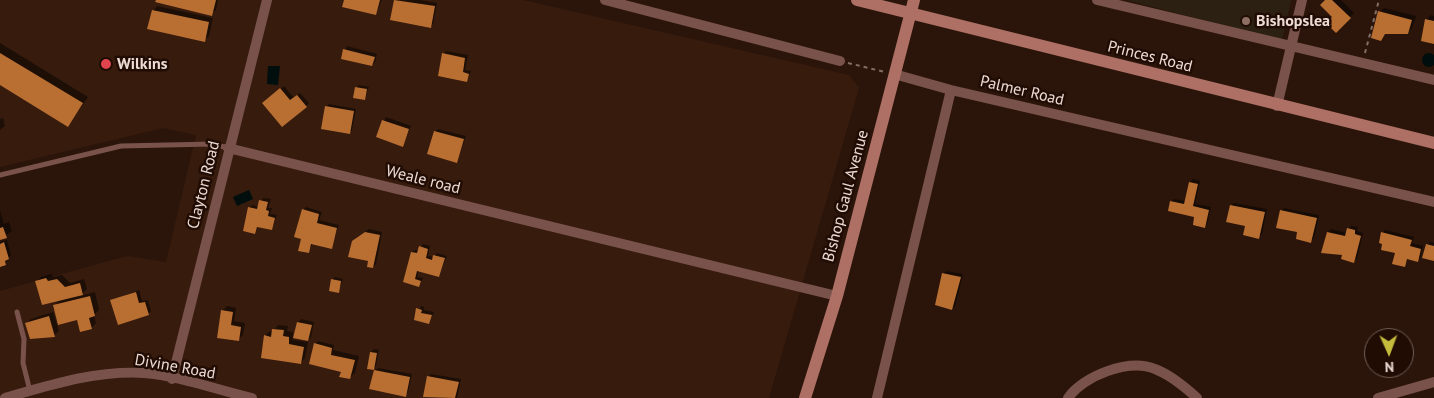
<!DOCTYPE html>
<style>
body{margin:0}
#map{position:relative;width:1434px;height:398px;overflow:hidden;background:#2b150a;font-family:"PT Sans",sans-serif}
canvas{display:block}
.north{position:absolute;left:1364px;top:328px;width:50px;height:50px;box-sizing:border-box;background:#210c03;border:1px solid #725f57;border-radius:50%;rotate:178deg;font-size:14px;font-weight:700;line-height:20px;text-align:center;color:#ecdcd5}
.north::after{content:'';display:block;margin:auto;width:18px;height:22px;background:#c5bc3d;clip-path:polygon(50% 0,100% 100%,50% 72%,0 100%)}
</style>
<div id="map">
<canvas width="1434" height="398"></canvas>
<div class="north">N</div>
</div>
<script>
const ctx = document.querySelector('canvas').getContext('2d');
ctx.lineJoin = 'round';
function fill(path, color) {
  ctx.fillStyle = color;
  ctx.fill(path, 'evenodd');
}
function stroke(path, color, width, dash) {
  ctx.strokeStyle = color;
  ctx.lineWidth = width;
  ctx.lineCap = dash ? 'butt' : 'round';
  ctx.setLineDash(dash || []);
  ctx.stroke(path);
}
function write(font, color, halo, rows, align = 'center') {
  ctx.font = font + ' "PT Sans",sans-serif';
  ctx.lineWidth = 5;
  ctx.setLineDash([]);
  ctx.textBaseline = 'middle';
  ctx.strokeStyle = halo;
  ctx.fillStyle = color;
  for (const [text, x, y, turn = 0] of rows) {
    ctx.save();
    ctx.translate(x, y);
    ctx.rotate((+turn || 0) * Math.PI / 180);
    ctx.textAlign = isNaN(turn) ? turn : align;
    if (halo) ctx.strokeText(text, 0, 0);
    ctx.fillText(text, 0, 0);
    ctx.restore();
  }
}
fill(new Path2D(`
 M0,0H523L849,75L859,88L769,398H0V291L127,256L166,262L196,135L163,128L0,167Z`), '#371b0d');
fill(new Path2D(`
 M1127,0H1291L1282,41Z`), '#2c2012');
fill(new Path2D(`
 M1422 60a7 7 0 1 1 14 0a7 7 0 1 1-14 0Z
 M268,66H280L278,85L267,84Z
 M249,190L253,199L237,206L233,197Z`), '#010e0e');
fill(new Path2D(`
 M157,0H218L216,10L211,14Z
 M345,0H382L376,14Z
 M395,0H420L437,3L433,24L430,27L392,19Z
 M1327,0H1341L1354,13L1336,31Z
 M157,6L213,18L209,36L204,40L153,11Z
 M1384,8L1416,16L1412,28L1408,33H1386L1380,39V12Z
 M1431,15L1434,16V42L1426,20Z
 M0,43L88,97L68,125L0,84Z
 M347,46L377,54L375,62L372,65L342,58Z
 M446,51L468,55L465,70L471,71L467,81L444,54Z
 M359,85L369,87L365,98L356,88Z
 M284,86L294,98L300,93L309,103L306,106L267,100Z
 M329,104L356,109L352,130L349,133L326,107Z
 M386,117L411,126L402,145L377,136Z
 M3,118L5,126L0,130V119Z
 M438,129L466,136L457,161L435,132Z
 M1193,179L1200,181L1195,204L1211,207L1207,224L1205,227L1196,216L1171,202L1174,199L1186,201L1190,182Z
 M263,198L271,199L268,208H272L270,214L277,215L272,229L259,226L255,232L249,208L252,205L259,207Z
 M1234,203L1267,209L1262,234L1259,237L1231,205Z
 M306,207L322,212L319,220L339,225L331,248L313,243L308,252L303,238V210Z
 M1284,208L1319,215L1314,238L1311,241L1281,211Z
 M0,211L4,224L9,222L12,231L0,239Z
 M1351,226L1358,227L1357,231L1363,233L1357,258L1354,261L1344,254L1323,252L1328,232L1331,229L1347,233Z
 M369,229L382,232L376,264L373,267L356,238Z
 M1385,230L1414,237L1412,243L1423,246L1420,258L1418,260L1408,258L1404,265L1382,233Z
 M7,240L11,255L5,264L0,262V242Z
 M1430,242L1434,243V260L1427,245Z
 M423,244L430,246L428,256L434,257L437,253L447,256L439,276L419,270L417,277L423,278L419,286L404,282L412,252L415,250H419Z
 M946,271L963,274L955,306L952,309L943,274Z
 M51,274L53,277L62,275L70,283L84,279L87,289L80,296L95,292L99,310L94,315L96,323L91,328L54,306L61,299L37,281L41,277Z
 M335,277L343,279L338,292L332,280Z
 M139,290L142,301L148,300L151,311L148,314L112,301Z
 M227,306L236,308L234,321L245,323L243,335L238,340L222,311Z
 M421,306L424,307V310L434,312L429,322L415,319Z
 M53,312L59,331L54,335L27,323L31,319Z
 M301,319L314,322L311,337L308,340L295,337L298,322Z
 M278,325L288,326L287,331L293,332V340L308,342L305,358L300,363L265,336L270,331L273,332Z
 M318,341L334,345L333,350L359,356L355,373L350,377L315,344Z
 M374,349L379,350L376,366L373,369L371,352Z
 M378,368L412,374L408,392L405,395L375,371Z
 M431,374L461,379L457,398L425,396L428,377Z`), '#0007');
fill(new Path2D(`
 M156,0H216L212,16L155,2Z
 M344,0H380L376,15L342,7Z
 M394,0L435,6L431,28L390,20Z
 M1325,0H1332L1351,18L1336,33L1326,23L1332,17L1320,5Z
 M152,10L209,22L205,42L147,29Z
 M1378,11L1412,20L1408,34H1385L1381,41L1371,38Z
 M1425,19L1434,21V44L1421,41Z
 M343,49L375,57L372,66L341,59Z
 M0,53L83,103L68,127L0,85Z
 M442,53L465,58L463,72L469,74L467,82L438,76Z
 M355,87L367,89L365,100L353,98Z
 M280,88L290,100L297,95L307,107L282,127L262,103Z
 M325,106L354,111L350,134L321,129Z
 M382,120L409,129L403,147L376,137Z
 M434,131L464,139L457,163L427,154Z
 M1189,182L1198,184L1193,206L1209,210L1205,228L1193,225L1194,217L1168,211L1170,201L1184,204Z
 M259,200L268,202L266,210L269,211L268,216L275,218L272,230L257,227L255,234L243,231L248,207L257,209Z
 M1230,205L1265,212L1259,239L1243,235L1245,226L1226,222Z
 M302,209L319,214L317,223L337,228L332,249L311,244L309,253L298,251L301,239L294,237Z
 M1280,210L1317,218L1311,243L1296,239L1297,232L1276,228Z
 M3,227L7,238L0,240V228Z
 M1347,228L1355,230V234L1361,236L1354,263L1341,259L1342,255L1321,253L1327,232L1345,236Z
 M365,232L380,235L373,268L367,267L368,261L348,257L352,241Z
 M1381,232L1412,240L1410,246L1421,249L1418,262L1407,259L1405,267L1392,264L1395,253L1381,250L1382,244L1379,243Z
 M4,242L9,259L5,261L6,265L0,267V244Z
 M1426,244L1434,246V261L1422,258Z
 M419,246L428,249L426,258L432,260L433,255L445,258L439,277L417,271L415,279L421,281L419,287L403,282L411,252L417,253Z
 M942,273L961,277L952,310L935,305Z
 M46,278L48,281L57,279L65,287L80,283L83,295L42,305L35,281Z
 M331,279L341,281L339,293L329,291Z
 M136,292L139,303L145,302L149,315L118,325L110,300Z
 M90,296L95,316L89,318L92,329L80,332L77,320L58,325L53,305Z
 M416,308L422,310L421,313L432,315L429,324L414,320Z
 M221,310L233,312L231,325L241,327L239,341L217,338Z
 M49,316L55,337L30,339L25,323Z
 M297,322L312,325L308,341L293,338Z
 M272,329L284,330L283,336L289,337V344L304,347L301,364L261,358L264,335L271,337Z
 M314,343L332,348L331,355L355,360L350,379L339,377L341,372L309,364Z
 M370,352L377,353L374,370L367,369Z
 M374,370L410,377L406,397L369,389Z
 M427,376L459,382L455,398L423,397Z`), '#b96f32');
stroke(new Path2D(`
 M1365,53L1379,0
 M848,63L885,72`), '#816e65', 2, [4, 4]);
stroke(new Path2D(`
 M0,175L121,146L213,144L228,148
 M17,312L24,339L23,363L30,391`), '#79524b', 5);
stroke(new Path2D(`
 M605,0L840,61
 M1097,0L1434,80
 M894,74L951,90L1434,202
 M1277,106L1302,0
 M228,148L837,296
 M172,379L267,0
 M5,398C50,385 97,370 144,373C180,376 217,390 252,398
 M877,398L951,90
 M1068,398C1083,376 1129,358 1155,369C1171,375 1185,387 1197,398
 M1378,398L1434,382`), '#79524b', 10);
stroke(new Path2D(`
 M857,0L1434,143
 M805,398L837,296L914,0`), '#ae7065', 12);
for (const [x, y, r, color] of [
 [1246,21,5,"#8d6e63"],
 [106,64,6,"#e0444e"]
]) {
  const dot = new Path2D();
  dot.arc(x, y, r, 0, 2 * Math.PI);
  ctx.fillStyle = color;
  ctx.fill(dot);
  stroke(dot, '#210c03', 2);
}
write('bold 16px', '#ecdcd5', '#210c03', [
 ["Bishopslea",1256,21],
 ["Wilkins",117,64]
], 'left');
write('16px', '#ecdcd5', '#210c03', [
 ["Princes Road",1150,57,14],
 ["Palmer Road",1022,91,13],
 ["Weale road",423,180,14],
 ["Clayton Road",204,185,-76],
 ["Bishop Gaul Avenue",846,196,-75],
 ["Divine Road",175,367,10]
]);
</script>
